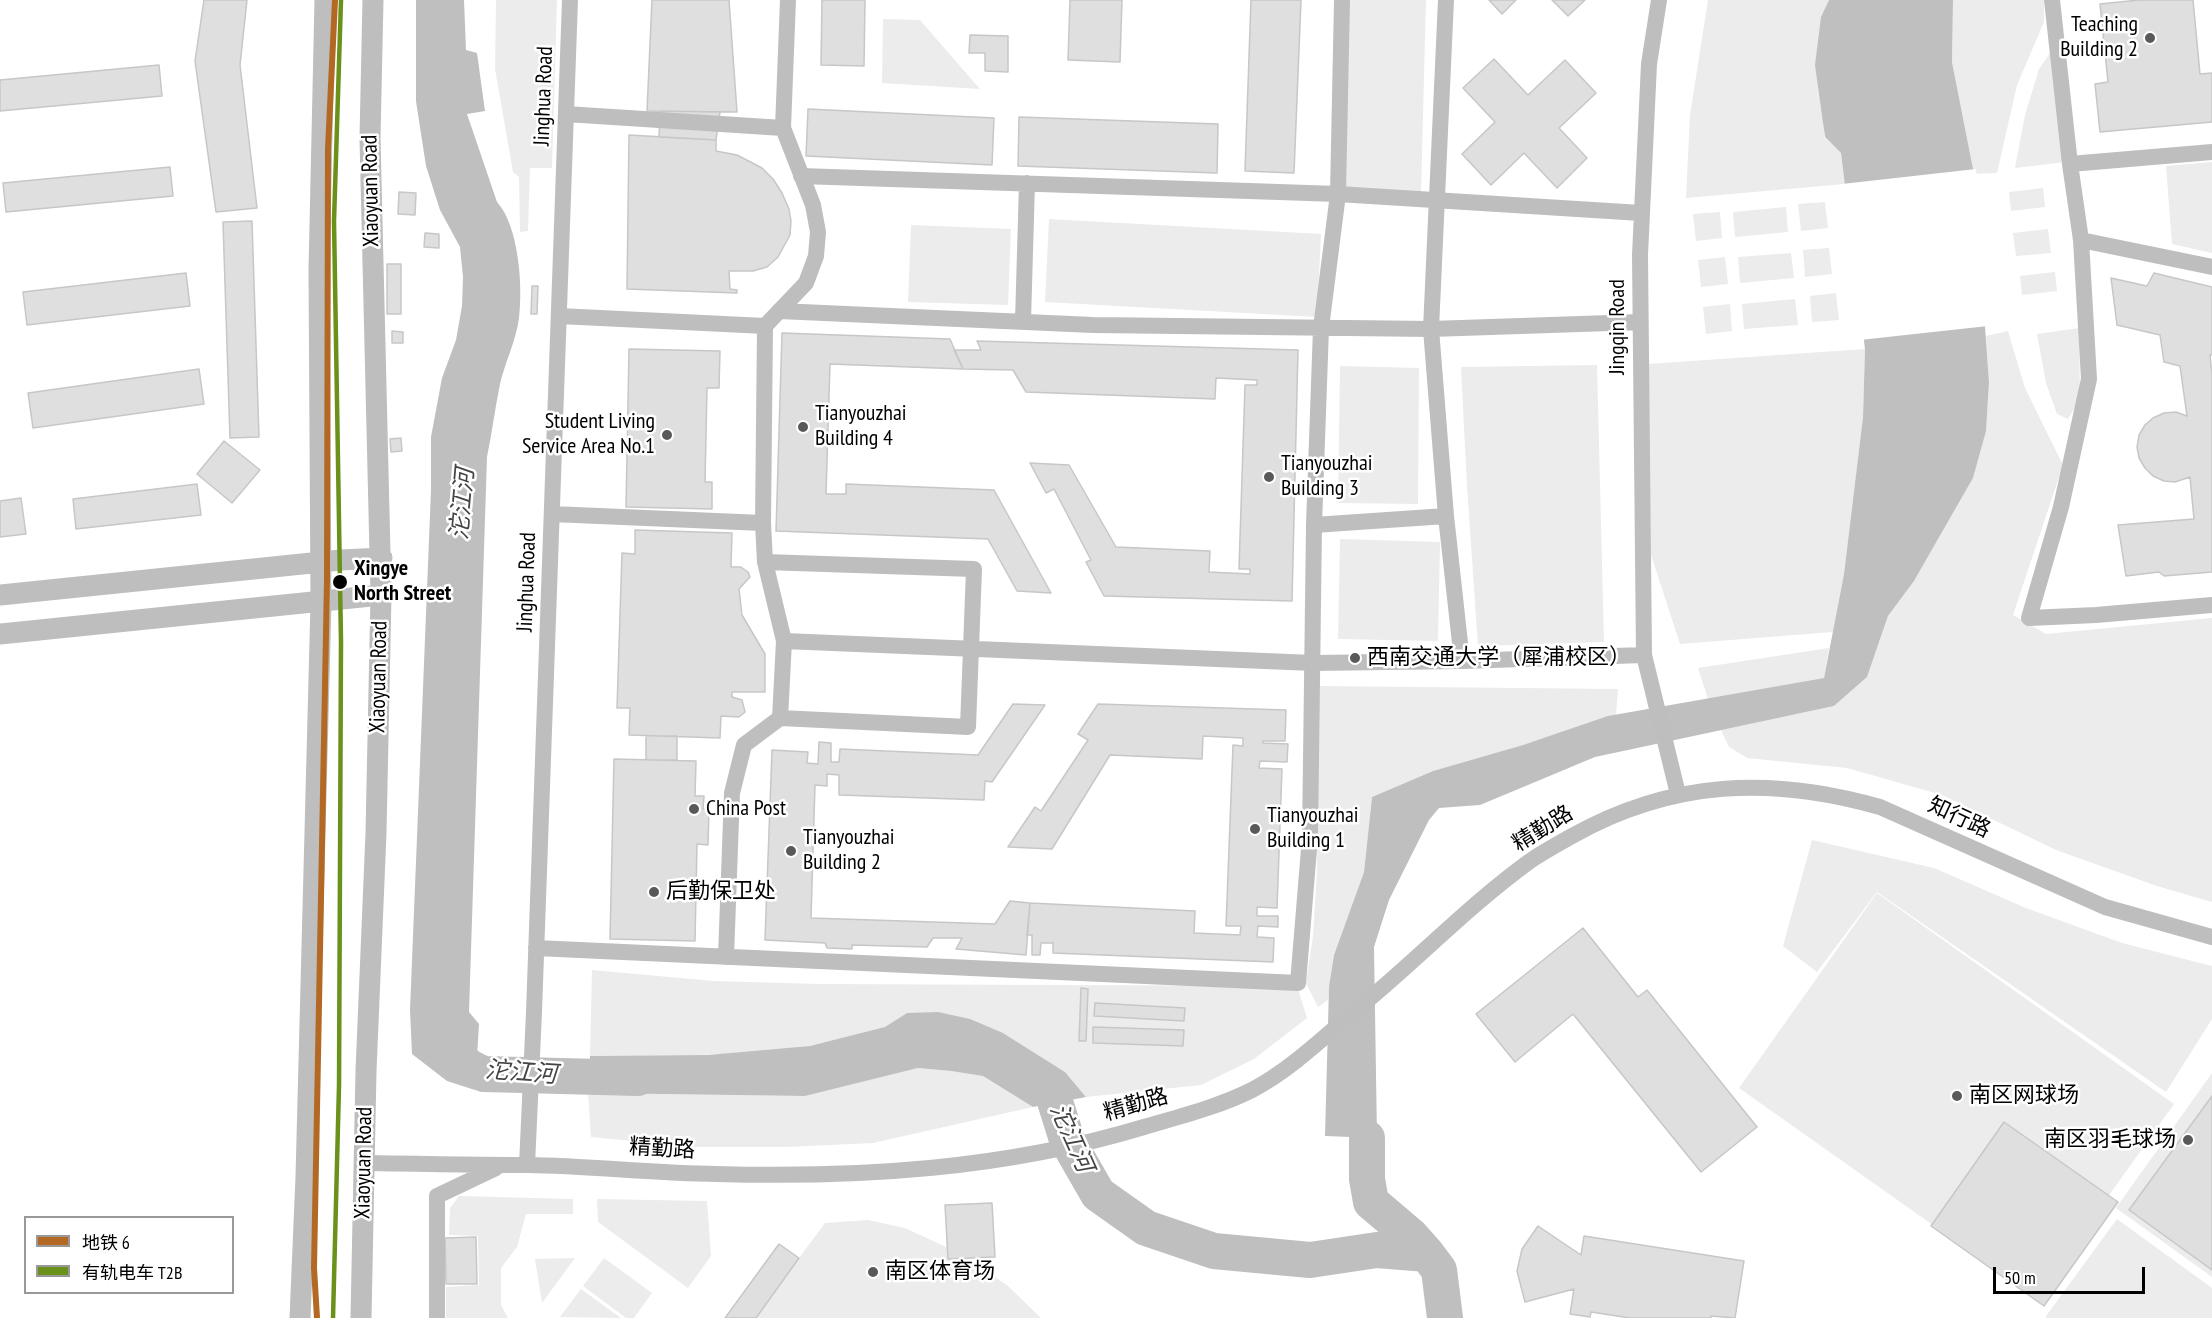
<!DOCTYPE html>
<meta charset="utf-8">
<style>
body{margin:0}
#map{position:relative;width:2212px;height:1318px;overflow:hidden;background:#fff;font-family:"PT Sans Narrow","Noto Sans SC",sans-serif}
canvas{display:block}
.legend{position:absolute;left:24px;top:1216px;width:210px;height:78px;box-sizing:border-box;background:#fff;border:2px solid #999;margin:0;padding:8px 10px;list-style:none;font-size:18px;color:#000}
.legend li{display:flex;align-items:center;gap:12px;height:30px}
.legend b{width:30px;border:2px solid #999}
.scale{position:absolute;left:1993px;top:1267px;width:152px;height:27px;box-sizing:border-box;border:3px solid #000;border-top:0;padding-left:8px;font-size:18px;line-height:21px;white-space:nowrap;color:#000;-webkit-text-stroke:4px #fff;paint-order:stroke}
</style>
<div id="map">
<canvas width="2212" height="1318"></canvas>
<ul class="legend">
<li><b style="height:8px;background:#b36924"></b>地铁 6</li>
<li><b style="height:8px;background:#6a911a"></b>有轨电车 T2B</li>
</ul>
<div class="scale">50 m</div>
</div>
<script>
const ctx = document.querySelector('canvas').getContext('2d');
ctx.lineJoin = 'round';
function fill(path, color) {
  ctx.fillStyle = color;
  ctx.fill(path, 'evenodd');
}
function stroke(path, color, width, dash) {
  ctx.strokeStyle = color;
  ctx.lineWidth = width;
  ctx.lineCap = dash ? 'butt' : 'round';
  ctx.setLineDash(dash || []);
  ctx.stroke(path);
}
function write(font, color, halo, rows, align = 'center') {
  ctx.font = font + ' "PT Sans Narrow","Noto Sans SC",sans-serif';
  ctx.lineWidth = 5;
  ctx.setLineDash([]);
  ctx.textBaseline = 'middle';
  ctx.strokeStyle = halo;
  ctx.fillStyle = color;
  for (const [text, x, y, turn = 0] of rows) {
    ctx.save();
    ctx.translate(x, y);
    ctx.rotate((+turn || 0) * Math.PI / 180);
    ctx.textAlign = isNaN(turn) ? turn : align;
    if (halo) ctx.strokeText(text, 0, 0);
    ctx.fillText(text, 0, 0);
    ctx.restore();
  }
}
fill(new Path2D(`
 M496,0H557L552,168H530L528,231L520,232L519,177L513,172L495,69Z
 M1347,0H1426L1421,192L1342,190Z
 M1708,0H1829L1821,17L1824,137L1841,153L1845,184L1686,198L1690,115Z
 M1953,0H2044V22L2017,85L1997,173L1974,174L1952,62Z
 M883,19L920,20L980,89L882,83Z
 M2054,47L2065,162L2015,168L2025,115L2039,69Z
 M2212,162V253L2172,244L2166,166Z
 M2043,188L2045,207L2011,211L2009,192Z
 M1825,202L1828,228L1801,231L1798,204Z
 M1786,207L1788,232L1735,237L1733,212Z
 M1720,212L1722,238L1696,241L1693,214Z
 M1049,219L1321,234L1317,317L1045,302Z
 M911,225L1011,229L1008,305L908,302Z
 M2048,229L2051,253L2016,256L2013,233Z
 M1829,248L1832,274L1805,277L1803,250Z
 M1791,253L1794,278L1740,283L1738,257Z
 M1725,257L1728,284L1701,287L1698,260Z
 M2055,272L2057,291L2022,295L2020,276Z
 M1836,293L1839,320L1812,322L1810,296Z
 M1795,299L1798,325L1744,329L1742,304Z
 M1730,304L1732,331L1706,334L1703,307Z
 M2079,328L2080,399L2068,419L2057,414L2046,383L2037,334Z
 M2008,331L2025,388L2063,465L2013,615L2046,634L2212,618V902L2157,886L2056,850L1942,795L1847,768L1747,758L1729,747L1721,730L1834,706L1867,677L1888,616L1914,581L1973,478L1986,430L1989,382L1986,336Z
 M1865,349L1863,417L1844,574L1833,632L1680,644L1651,555L1648,364Z
 M1597,365L1604,642L1478,646L1467,486L1461,367Z
 M1340,366L1419,368L1418,504L1338,503Z
 M1340,539L1440,542L1438,641L1338,639Z
 M1829,648L1824,678L1708,699L1698,668Z
 M1319,686L1618,689L1616,715L1523,745L1433,771L1372,797L1364,872L1334,955L1328,1000L1318,1007L1306,983L1313,936L1317,871Z
 M1812,840L1934,868L2026,908L2122,943L2212,966V1019L2166,1092L1877,892L1817,972L1783,946Z
 M1877,893L2174,1104L2036,1298L1739,1088Z
 M592,970L714,981L818,984L1297,986L1307,1018L1254,1059L1201,1085L1086,1097L1065,1072L1003,1033L907,1013C899,1018 891,1025 883,1028C792,1059 685,1055 590,1056Z
 M918,1068L951,1071L983,1076L1033,1107L873,1143L786,1147H695L591,1137L588,1093L805,1096Z
 M2212,1073V1277L2116,1208Z
 M459,1196L573,1199V1214H526L517,1247L501,1268V1305L508,1318H446V1287L479,1285L478,1236L449,1235L450,1208Z
 M597,1199L707,1201L711,1256L688,1288L598,1222Z
 M2117,1219L2212,1288V1318H2046V1316Z
 M868,1220L905,1228L959,1253L1007,1285L1041,1318H726L779,1244L799,1258L825,1223Z
 M575,1258L542,1303L535,1259Z
 M604,1258L652,1293L634,1318H626L583,1286Z
 M581,1289L621,1318L560,1317Z`), '#ececec');
fill(new Path2D(`
 M416,0H464L466,50L477,53L485,111L467,114L497,202C519,226 523,287 519,318C516,341 505,362 500,384C495,408 492,433 487,457L469,1012L479,1024L475,1090L447,1081L412,1054L410,1010L431,490V437L442,378L456,340L462,306L463,277L460,247L440,210L426,166L416,101Z
 M1829,0H1953L1952,62L1974,174L1989,382L1986,431L1973,478L1914,581L1888,616L1867,677L1834,706L1595,757L1480,805L1439,808L1429,820L1389,900L1374,947L1377,1138L1325,1136L1329,987L1334,955L1364,872L1372,797L1433,771L1523,745L1608,716L1824,678L1844,574L1863,417L1865,349L1841,153L1825,137L1815,65L1821,17Z
 M938,1012L970,1019L1003,1033L1065,1072L1086,1097L1033,1107L983,1076L951,1071L918,1068L805,1096L588,1093L590,1056L708,1055L810,1046L885,1027L907,1013Z`), '#bfbfbf');
fill(new Path2D(`
 M1976,169L1988,326L1860,340L1842,184Z`), '#fff');
stroke(new Path2D(`
 M442,1038C453,1056 464,1066 484,1074L638,1078
 M1020,1070L1053,1095L1067,1140L1098,1194L1146,1228L1214,1251L1310,1260L1377,1250L1427,1254L1439,1270L1445,1318
 M1367,1138V1179L1371,1202L1411,1236L1427,1254`), '#bfbfbf', 36);
const building = new Path2D(`
 M204,0H247L240,65L257,208L216,212L195,61Z
 M652,0H729L737,112L647,111Z
 M822,0H865L864,66L821,65Z
 M1070,0H1122L1120,62L1068,60Z
 M1251,0H1301L1294,173L1245,171Z
 M1489,0H1516L1502,14Z
 M1552,0H1585L1568,16Z
 M2139,0H2193L2200,74L2212,73V122L2100,132L2095,84L2108,82L2100,4Z
 M970,35L1008,36V72L985,71V53H969Z
 M1494,59L1528,95L1565,60L1596,93L1559,128L1587,158L1557,188L1524,153L1491,185L1462,154L1495,122L1463,88Z
 M159,65L162,96L0,111V80Z
 M808,109L994,118L992,165L806,156Z
 M660,111L720,112L716,140L659,137Z
 M1019,117L1218,124L1217,173L1018,166Z
 M629,135L716,140V151L737,155L762,168L773,179L782,193L789,209L791,221L790,235L778,257L767,267L753,271H729L730,289L737,290V293L627,289Z
 M170,167L173,196L6,212L3,183Z
 M399,192L416,193L415,215L398,214Z
 M252,221L259,437L230,438L223,222Z
 M425,233L439,234V248L424,247Z
 M387,264H401V314H387Z
 M186,273L190,306L27,325L23,292Z
 M2154,273L2212,287V355H2210L2212,374V572L2164,576L2159,572L2126,576L2118,525L2194,519L2190,477L2175,482L2164,481L2153,476L2145,468L2139,458L2137,447L2139,435L2145,425L2153,418L2164,413L2176,412L2187,416L2180,366L2164,362L2160,335L2117,325L2111,278L2147,286Z
 M532,286H538L537,314H531Z
 M392,331L403,332V343H392Z
 M782,333L950,339L963,369L830,364L826,494H846V484L994,490L1051,593L1017,591L988,539L776,531Z
 M977,341L1298,350L1292,601L1104,596L1086,562L1091,560L1054,489L1046,493L1030,463L1069,465L1116,547L1210,551L1209,572L1250,574V569H1239L1245,385H1257V380L1216,378L1215,399L1026,392L1013,370L963,369L954,350H981Z
 M629,349L720,351L719,388H707L705,482H712V509L626,507Z
 M199,369L204,404L33,428L28,393Z
 M401,438L402,451L391,452L390,439Z
 M224,441L260,470L232,503L197,474Z
 M197,484L201,515L76,529L73,499Z
 M21,498L26,534L0,537V501Z
 M635,530L732,533L731,567H741L748,572L750,577L739,589L742,615L765,654V692H732V697L742,700L745,712L739,717L721,716L720,738L629,735L630,708H617L622,553L635,554Z
 M1013,704L1045,705L992,782L985,781L984,800L839,795V775L827,774V786L815,785L811,918L995,924L1010,901L1030,903L1026,955L956,949L962,938H933L927,947L852,945V949L827,948L825,943L765,940L772,750L808,752L807,763L818,764L819,742L831,743V762H839L840,749L978,755Z
 M1098,704L1286,710L1285,741H1263V743L1288,744L1287,762L1260,761L1259,768L1282,769L1277,908L1257,907V916H1278V927L1258,926L1257,937L1274,938L1273,962L1053,953V943H1041L1040,955H1032V935H1027L1030,903L1195,911L1194,933L1240,935L1241,926H1226L1233,745L1243,746V738L1203,736L1202,759L1110,755L1052,849L1008,847L1035,807L1041,811L1088,740L1078,734Z
 M646,736H677V760H646Z
 M614,759L696,761L695,796H704L703,809H709L708,845L697,844L695,941L610,939Z
 M1583,928L1638,997L1647,990L1757,1127L1701,1172L1573,1014L1515,1062L1476,1014Z
 M1081,988L1088,989L1086,1041H1079Z
 M1095,1003L1185,1008L1184,1021L1094,1016Z
 M1093,1027L1184,1030L1183,1046L1093,1043Z
 M2212,1096V1270L2129,1210Z
 M2004,1122L2118,1202L2044,1306L1931,1226Z
 M992,1203L995,1257L948,1259L945,1205Z
 M1538,1226L1581,1255L1584,1236L1744,1261L1735,1318L1711,1316V1318H1630L1591,1312L1590,1317L1570,1314L1574,1289L1525,1302L1517,1271L1522,1249Z
 M476,1237L477,1284H446L445,1238Z
 M779,1244L799,1258L756,1318H725Z`);
fill(building, '#dfdfdf');
stroke(building, '#c7c7c7', 1.5);
stroke(new Path2D(`
 M1446,0L1431,329L1446,516L1462,661
 M1659,0L1649,64L1640,255L1644,655L1678,794
 M2052,0L2070,164L2081,240L2089,379L2061,507L2029,618L2096,615L2212,605
 M566,114L783,128
 M2070,164L2212,152
 M801,176L1338,194L1641,213
 M2081,240L2212,267
 M779,311L1093,325L1431,329L1640,322
 M559,316L765,326
 M1023,321L1027,183
 M552,514L763,523
 M1314,525L1446,516
 M765,562L974,569L968,727L780,718
 M784,641L1313,663L1462,661L1644,655
 M536,948L1298,983L1310,837L1314,525L1321,328L1338,194L1342,0
 M726,957L732,793L744,745L780,718L784,641L765,562L763,523L765,326L806,283L816,256L818,232L813,205L783,128L788,0
 M364,1163C419,1164 473,1165 528,1165C590,1166 653,1173 716,1174C861,1178 1005,1169 1144,1127C1181,1116 1218,1107 1252,1090C1290,1070 1323,1038 1356,1010C1415,962 1468,906 1530,861C1543,852 1558,844 1572,836C1672,780 1771,776 1880,807L2105,907L2212,937
 M527,1165L534,1012L570,0
 M437,1318V1196L496,1168`), '#bebebe', 16);
stroke(new Path2D(`
 M0,595L341,560L382,558
 M0,634L381,595
 M300,1318L306,1177L321,602L319,270L325,0
 M361,1318L366,1071L376,833L381,595L370,138L373,0`), '#bebebe', 21);
stroke(new Path2D(`
 M333,1318L339,1086L341,641L334,221L341,0`), '#6a911a', 4.5);
stroke(new Path2D(`
 M317,1318L314,1268L327,580L328,149L335,0`), '#b36924', 6);
for (const [x, y, r, color] of [
 [2150,38,6,"#595959"],
 [803,427,6,"#595959"],
 [667,435,6,"#595959"],
 [1269,477,6,"#595959"],
 [340,582,8,"#000"],
 [1355,658,6,"#595959"],
 [694,809,6,"#595959"],
 [1255,829,6,"#595959"],
 [791,851,6,"#595959"],
 [654,892,6,"#595959"],
 [1957,1096,6,"#595959"],
 [2188,1140,6,"#595959"],
 [873,1272,6,"#595959"]
]) {
  const dot = new Path2D();
  dot.arc(x, y, r, 0, 2 * Math.PI);
  ctx.fillStyle = color;
  ctx.fill(dot);
  stroke(dot, '#fff', 2);
}
write('22px', '#000', '#fff', [
 ["Teaching",2138,25,"right"],
 ["Building 2",2138,50,"right"],
 ["Tianyouzhai",815,414],
 ["Building 4",815,439],
 ["Student Living",655,422,"right"],
 ["Service Area No.1",655,447,"right"],
 ["Tianyouzhai",1281,464],
 ["Building 3",1281,489],
 ["西南交通大学（犀浦校区）",1367,658],
 ["China Post",706,809],
 ["Tianyouzhai",1267,816],
 ["Building 1",1267,841],
 ["Tianyouzhai",803,838],
 ["Building 2",803,863],
 ["后勤保卫处",666,892],
 ["南区网球场",1969,1096],
 ["南区羽毛球场",2176,1140,"right"],
 ["南区体育场",885,1272]
], 'left');
write('22px', '#000', '#fff', [
 ["Jinghua Road",544,96,-88],
 ["Xiaoyuan Road",371,191,-91],
 ["Jingqin Road",1618,327,-90],
 ["Jinghua Road",527,582,-88],
 ["Xiaoyuan Road",379,677,-89],
 ["知行路",1959,818,25],
 ["精勤路",1543,829,-32],
 ["精勤路",1136,1105,-16],
 ["精勤路",662,1149,3],
 ["Xiaoyuan Road",364,1163,-89]
]);
write('bold 22px', '#000', '#fff', [
 ["Xingye",354,569],
 ["North Street",354,594]
], 'left');
write('italic 24px', '#444', '#fff', [
 ["沱江河",463,504,-85],
 ["沱江河",521,1073,4],
 ["沱江河",1071,1138,66]
]);
</script>
